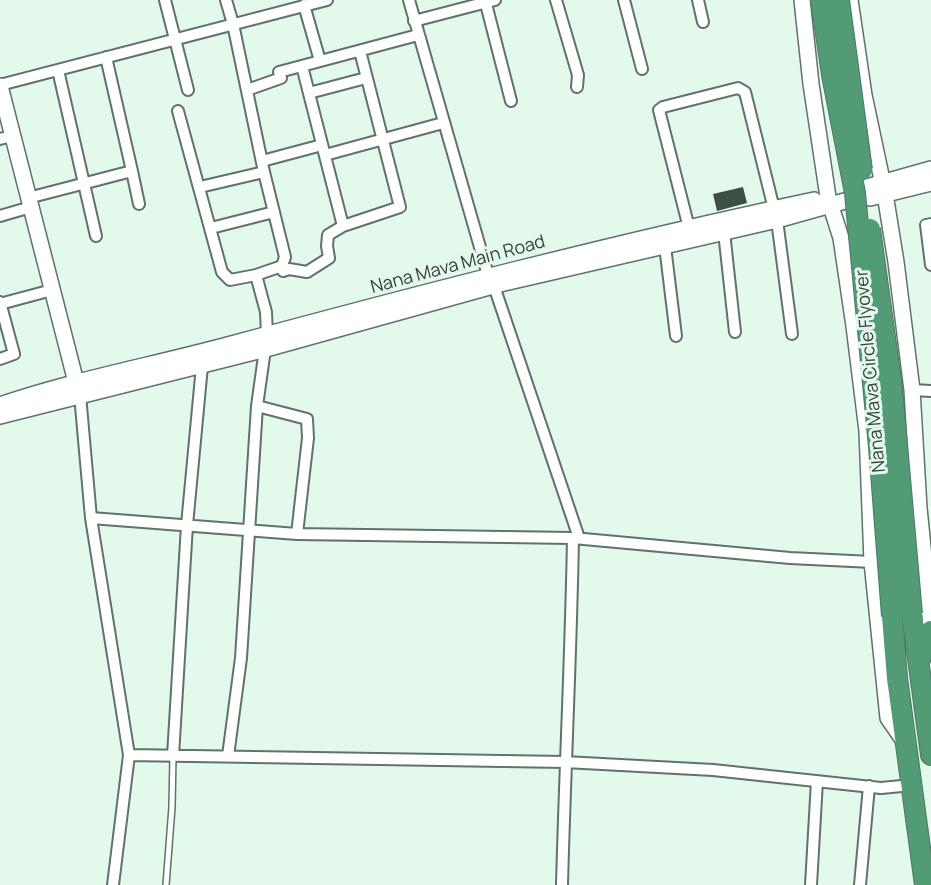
<!DOCTYPE html>
<style>
body{margin:0}
canvas{display:block;background:#e3f9ec}
</style>
<canvas width="931" height="885"></canvas>
<script>
const ctx = document.querySelector('canvas').getContext('2d');
ctx.lineJoin = 'round';
function fill(path, color) {
  ctx.fillStyle = color;
  ctx.fill(path, 'evenodd');
}
function stroke(path, color, width, dash) {
  ctx.strokeStyle = color;
  ctx.lineWidth = width;
  ctx.lineCap = dash ? 'butt' : 'round';
  ctx.setLineDash(dash || []);
  ctx.stroke(path);
}
function write(font, color, halo, rows, align = 'center') {
  ctx.font = font + ' Manrope,sans-serif';
  ctx.lineWidth = 6;
  ctx.setLineDash([]);
  ctx.textBaseline = 'middle';
  ctx.strokeStyle = halo;
  ctx.fillStyle = color;
  for (const [text, x, y, turn = 0] of rows) {
    ctx.save();
    ctx.translate(x, y);
    ctx.rotate((+turn || 0) * Math.PI / 180);
    ctx.textAlign = isNaN(turn) ? turn : align;
    if (halo) ctx.strokeText(text, 0, 0);
    ctx.fillText(text, 0, 0);
    ctx.restore();
  }
}
fill(new Path2D(`
 M743,187L747,203L717,211L713,194Z`), '#3d4f45');
const lane = new Path2D(`
 M166,885L172,807L173,756`);
const street = new Path2D(`
 M165,0L188,90
 M409,0L488,275L494,286L579,538
 M485,0L511,101
 M556,0L578,75L577,87
 M624,0L642,69
 M698,0L703,22
 M304,5L320,61
 M414,21L495,0
 M302,66L343,226
 M58,70L96,236
 M279,72L418,35
 M0,85L327,0
 M247,90L281,78
 M309,93L366,78
 M178,111L222,272L230,280L256,275L266,312L267,335L257,406L241,658L228,756
 M0,139L13,136
 M325,155L443,123
 M262,161L322,145
 M132,171L139,204
 M200,187L264,172L233,24L226,0
 M28,198L132,171L106,57
 M0,216L31,207
 M777,220L792,334
 M931,224L926,225L931,265
 M211,228L274,212
 M689,228L659,110L663,107L738,88L745,92L774,209
 M724,232L735,332
 M665,246L676,336
 M283,271L289,269L307,272L329,258L327,246L328,235L343,226L400,207L360,51
 M256,275L282,266L285,257L264,172
 M0,302L14,354L0,359
 M0,304L52,290
 M912,390L931,391
 M80,395L91,518L129,755L113,885
 M257,406L307,419L308,438L297,534
 M91,518L297,534L573,538L790,558L872,562
 M129,755L565,762L713,770L881,788L912,785
 M173,756L187,525L202,366
 M562,885C565,769 571,654 573,538
 M811,885L817,781
 M860,885L869,786`);
const secondary = new Path2D(`
 M802,0L811,84L828,197L841,238L854,326L867,431L872,562L888,718L904,741
 M850,0L864,95L885,194L896,262L912,390L919,508L931,627
 M0,86L78,390
 M867,187L931,169
 M870,198L931,183
 M0,405C73,380 149,366 224,346C420,293 616,242 814,200
 M0,416L266,349L500,284L777,220L852,199`);
const highway = new Path2D(`
 M912,614L931,755
 M892,616L897,678L925,885
 M919,662L931,631`);
stroke(lane, '#607368', 8);
stroke(street, '#607368', 14);
stroke(secondary, '#607368', 18);
stroke(highway, '#497a61', 22);
stroke(lane, '#fff', 5);
stroke(street, '#fff', 10);
stroke(secondary, '#fff', 15);
stroke(highway, '#539a76', 20);
const highwayBridge = new Path2D(`
 M821,0L832,75L855,193L879,447L892,616
 M839,0L862,170
 M870,229L892,388L912,614`);
stroke(highwayBridge, '#497a61', 22, []);
stroke(highwayBridge, '#539a76', 20);
write('18px', '#373f3b', '#e3f9ec', [
 ["Nana Mava Main Road",458,265,-15],
 ["Nana Mava Circle Flyover",871,371,-95]
]);
</script>
